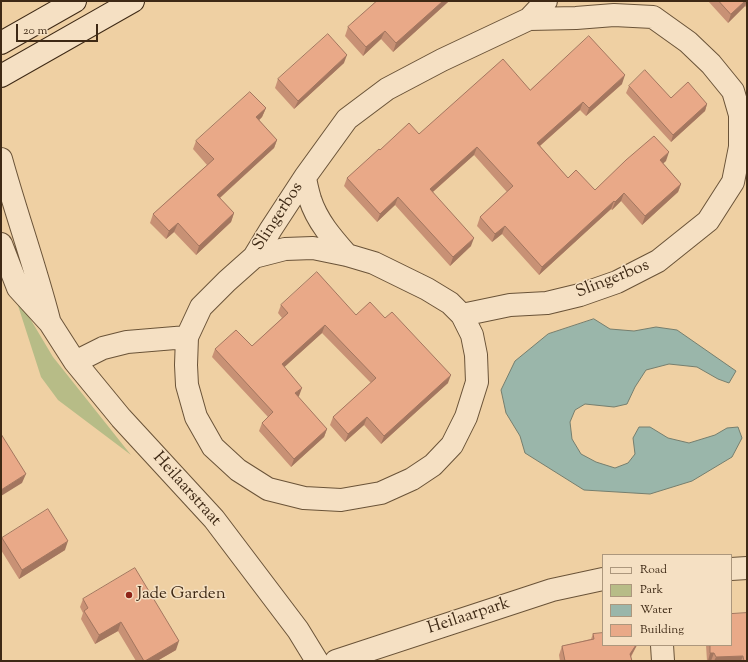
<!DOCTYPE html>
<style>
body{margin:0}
#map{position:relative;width:748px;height:662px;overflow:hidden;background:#efd0a3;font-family:"Sorts Mill Goudy",serif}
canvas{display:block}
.frame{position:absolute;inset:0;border:2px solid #3e2915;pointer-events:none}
.legend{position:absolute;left:602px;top:554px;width:130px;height:92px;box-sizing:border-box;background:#f5e0c3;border:1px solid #ac977d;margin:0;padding:5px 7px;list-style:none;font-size:12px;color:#3e2915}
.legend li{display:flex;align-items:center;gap:8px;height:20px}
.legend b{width:20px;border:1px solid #ac977d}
.scale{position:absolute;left:16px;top:24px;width:82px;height:18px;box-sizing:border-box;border:2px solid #3e2915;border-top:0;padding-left:5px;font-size:12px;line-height:14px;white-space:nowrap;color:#3e2915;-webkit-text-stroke:3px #f5e0c3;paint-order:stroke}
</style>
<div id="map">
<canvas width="748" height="662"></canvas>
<div class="frame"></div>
<ul class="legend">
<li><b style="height:5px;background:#f5e0c3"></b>Road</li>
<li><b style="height:11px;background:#b7bc87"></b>Park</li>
<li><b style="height:11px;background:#9ab6aa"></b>Water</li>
<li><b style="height:11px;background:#e9a988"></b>Building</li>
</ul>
<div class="scale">20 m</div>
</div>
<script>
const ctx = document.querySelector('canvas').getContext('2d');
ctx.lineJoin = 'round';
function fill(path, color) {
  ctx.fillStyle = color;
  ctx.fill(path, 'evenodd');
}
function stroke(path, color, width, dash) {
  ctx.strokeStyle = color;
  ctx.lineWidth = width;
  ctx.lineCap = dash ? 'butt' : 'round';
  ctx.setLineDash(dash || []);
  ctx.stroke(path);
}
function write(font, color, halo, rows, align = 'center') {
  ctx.font = font + ' "Sorts Mill Goudy",serif';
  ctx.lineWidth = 3;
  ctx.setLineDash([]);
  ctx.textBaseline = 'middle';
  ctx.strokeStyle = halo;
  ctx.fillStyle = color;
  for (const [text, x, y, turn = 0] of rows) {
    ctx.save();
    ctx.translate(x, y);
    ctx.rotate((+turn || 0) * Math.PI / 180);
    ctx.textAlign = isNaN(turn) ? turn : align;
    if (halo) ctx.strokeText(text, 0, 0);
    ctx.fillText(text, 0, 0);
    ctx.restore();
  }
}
fill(new Path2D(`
 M13,290L53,357L131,455L58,400L41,377Z`), '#b7bc87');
const water = new Path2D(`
 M594,319L610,329L634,331L656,327L677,330L736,371L729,383L718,379L697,367L669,364L646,370L635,387L627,404L614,407L585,404L575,410L570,422L572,439L581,454L596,462L615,468L628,463L635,454L633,438L639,427H650L668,438L689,443L715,435L727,428L738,427L742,438L732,457L692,481L650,494L584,490L525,453L520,436L506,413L501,390L515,361L548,334Z`);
fill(water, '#9ab6aa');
stroke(water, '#757e6e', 1);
const street = new Path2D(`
 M1,159C16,213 35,266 49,320
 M305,177C306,185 308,192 310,199C317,221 332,238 347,255
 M1,244L18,288L50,323L75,362L121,418L214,519L298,630L317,661
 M254,257L285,249L313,248L347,255L374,263L427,289L450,303L462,315L472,335L476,355L477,382L466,417L452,445L433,465L412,479L381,493L341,500L304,498L268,489L238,470L213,447L196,417L187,385L186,365L187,337L201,307L227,281L254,257L271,229L305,177L347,119L387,89L442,60L529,19L546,1
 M462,315L510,305L547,303L580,295L617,282L658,261L708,221L733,182L740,147V115L733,91L711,64L688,42L653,17L614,15L576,18L529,19
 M75,362L103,348L127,342L187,337
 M731,569L747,568
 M662,645L663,661
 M336,661L552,590L603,579`);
const secondary = new Path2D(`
 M1,43L75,1
 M1,76L133,1`);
stroke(street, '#6a5338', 24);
stroke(secondary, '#3e2915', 24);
stroke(street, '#f5e0c3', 22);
stroke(secondary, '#f5e0c3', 22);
fill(new Path2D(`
 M377,1H448V2L393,52L381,39L363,56L345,36L348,27Z
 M708,1H747V8L745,6L728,23Z
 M344,63L294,109L275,88L278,79Z
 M622,84L586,116L580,110L540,146L568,178L595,190L666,161L663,163L681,184L678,192L642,225L621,201L612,210L611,209L539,275L502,234L492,242L477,226L480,217L507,192L474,155L433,192L471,246L450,266L395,205L377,222L344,186L347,178L380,150L530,90Z
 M629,86L671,98L707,104L705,111L671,142L626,93Z
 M266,108L262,117L259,120L277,140L274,148L220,198L234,213L231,222L196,255L174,232L166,239L150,223L153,214L207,165L193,149L196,141Z
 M281,305L356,315L385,318L448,383L381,444L364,425L345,442L330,425L333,417L371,383L322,333L284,367L299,396L298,397L327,429L324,437L291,467L259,431L262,423L268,417L212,357L215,349L252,346L282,318L278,313Z
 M2,538L65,550L19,579L1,550V542Z
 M83,599L176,650L157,661H136L118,631L95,644L81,619L83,613L80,607Z
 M593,634L603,645H637L631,657L632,661H560L559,655L562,646L591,639Z
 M706,645H731L747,661H707Z`), '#c89175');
fill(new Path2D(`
 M443,1H448V2L393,52L396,43Z
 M745,1H747L745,6L728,23L731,14Z
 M385,31L381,39L363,56L366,47Z
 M347,55L344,63L294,109L298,101Z
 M625,75L622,84L586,116L589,108Z
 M583,102L580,110L534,151L537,143Z
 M707,104L705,111L671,142L673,135Z
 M266,108L262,117L253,126L256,117Z
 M277,140L274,148L214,203L217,195Z
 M477,147L474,155L427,197L430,189Z
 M669,152L666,161L657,169L660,160Z
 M681,184L678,192L642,225L645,216Z
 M624,193L621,201L612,210L615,202Z
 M398,197L395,205L377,222L380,214Z
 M614,201L611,209L539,275L542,267Z
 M234,213L231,222L196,255L199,246Z
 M178,223L174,232L166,239L169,231Z
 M505,226L502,234L492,242L495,234Z
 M474,238L471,246L450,266L453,257Z
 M325,325L322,333L279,372L282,364Z
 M451,375L448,383L381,444L384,436Z
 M302,388L299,396L292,401L295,393Z
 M367,417L364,425L345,442L348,434Z
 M327,429L324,437L291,467L294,459Z
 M26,474L22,483L1,496V490Z
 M68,541L65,550L19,579L22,570Z
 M121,622L118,631L95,644L99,635Z
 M179,641L176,650L157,661H145Z
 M636,645H637L628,661L630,654Z
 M710,653H714L711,661H708Z
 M743,656L741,661H714L716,657Z`), '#a3765f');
const building = new Path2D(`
 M377,1H443L396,43L385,31L366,47L348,27Z
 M719,1H745L731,14Z
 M328,34L347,55L298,101L278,79Z
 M589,36L625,75L589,108L583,102L537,143L568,178L576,170L595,190L626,160L654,136L669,152L660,160L681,184L645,216L624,193L615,202L614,201L542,267L505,226L495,234L480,217L513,186L477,147L430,189L474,238L453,257L398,197L380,214L347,178L379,149L380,150L409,123L419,134L503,59L530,90Z
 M645,70L671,98L688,82L707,104L673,135L629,86Z
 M250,92L266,108L256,117L277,140L217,195L234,213L199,246L178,223L169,231L153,214L214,159L196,141Z
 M317,272L356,315L370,302L385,318L392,312L451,375L384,436L367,417L348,434L333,417L376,378L325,325L282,364L302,388L295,393L327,429L294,459L262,423L273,412L215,349L236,330L252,346L288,313L281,305Z
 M1,434L26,474L1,490Z
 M48,509L68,541L22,570L2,538Z
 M135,568L179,641L145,661H144L121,622L99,635L84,611L88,608L83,599Z
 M747,613V661H744L743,656L716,657L714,653H710V645H731V614Z
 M603,633V645H636L630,654L632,661H565L562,646L594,639L593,634Z`);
fill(building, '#e9a988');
stroke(building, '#a3765f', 1);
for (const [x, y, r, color] of [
 [129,595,4,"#8f2418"]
]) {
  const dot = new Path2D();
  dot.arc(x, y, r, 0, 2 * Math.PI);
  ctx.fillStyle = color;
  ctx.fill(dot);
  stroke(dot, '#f5e0c3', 1.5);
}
write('17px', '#3e2915', '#f5e0c3', [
 ["Slingerbos",279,217,-57],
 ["Slingerbos",613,280,-22],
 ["Heilaarstraat",186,490,48],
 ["Heilaarpark",469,617,-18]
]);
write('17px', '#3e2915', '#f5e0c3', [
 ["Jade Garden",137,595]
], 'left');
</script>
